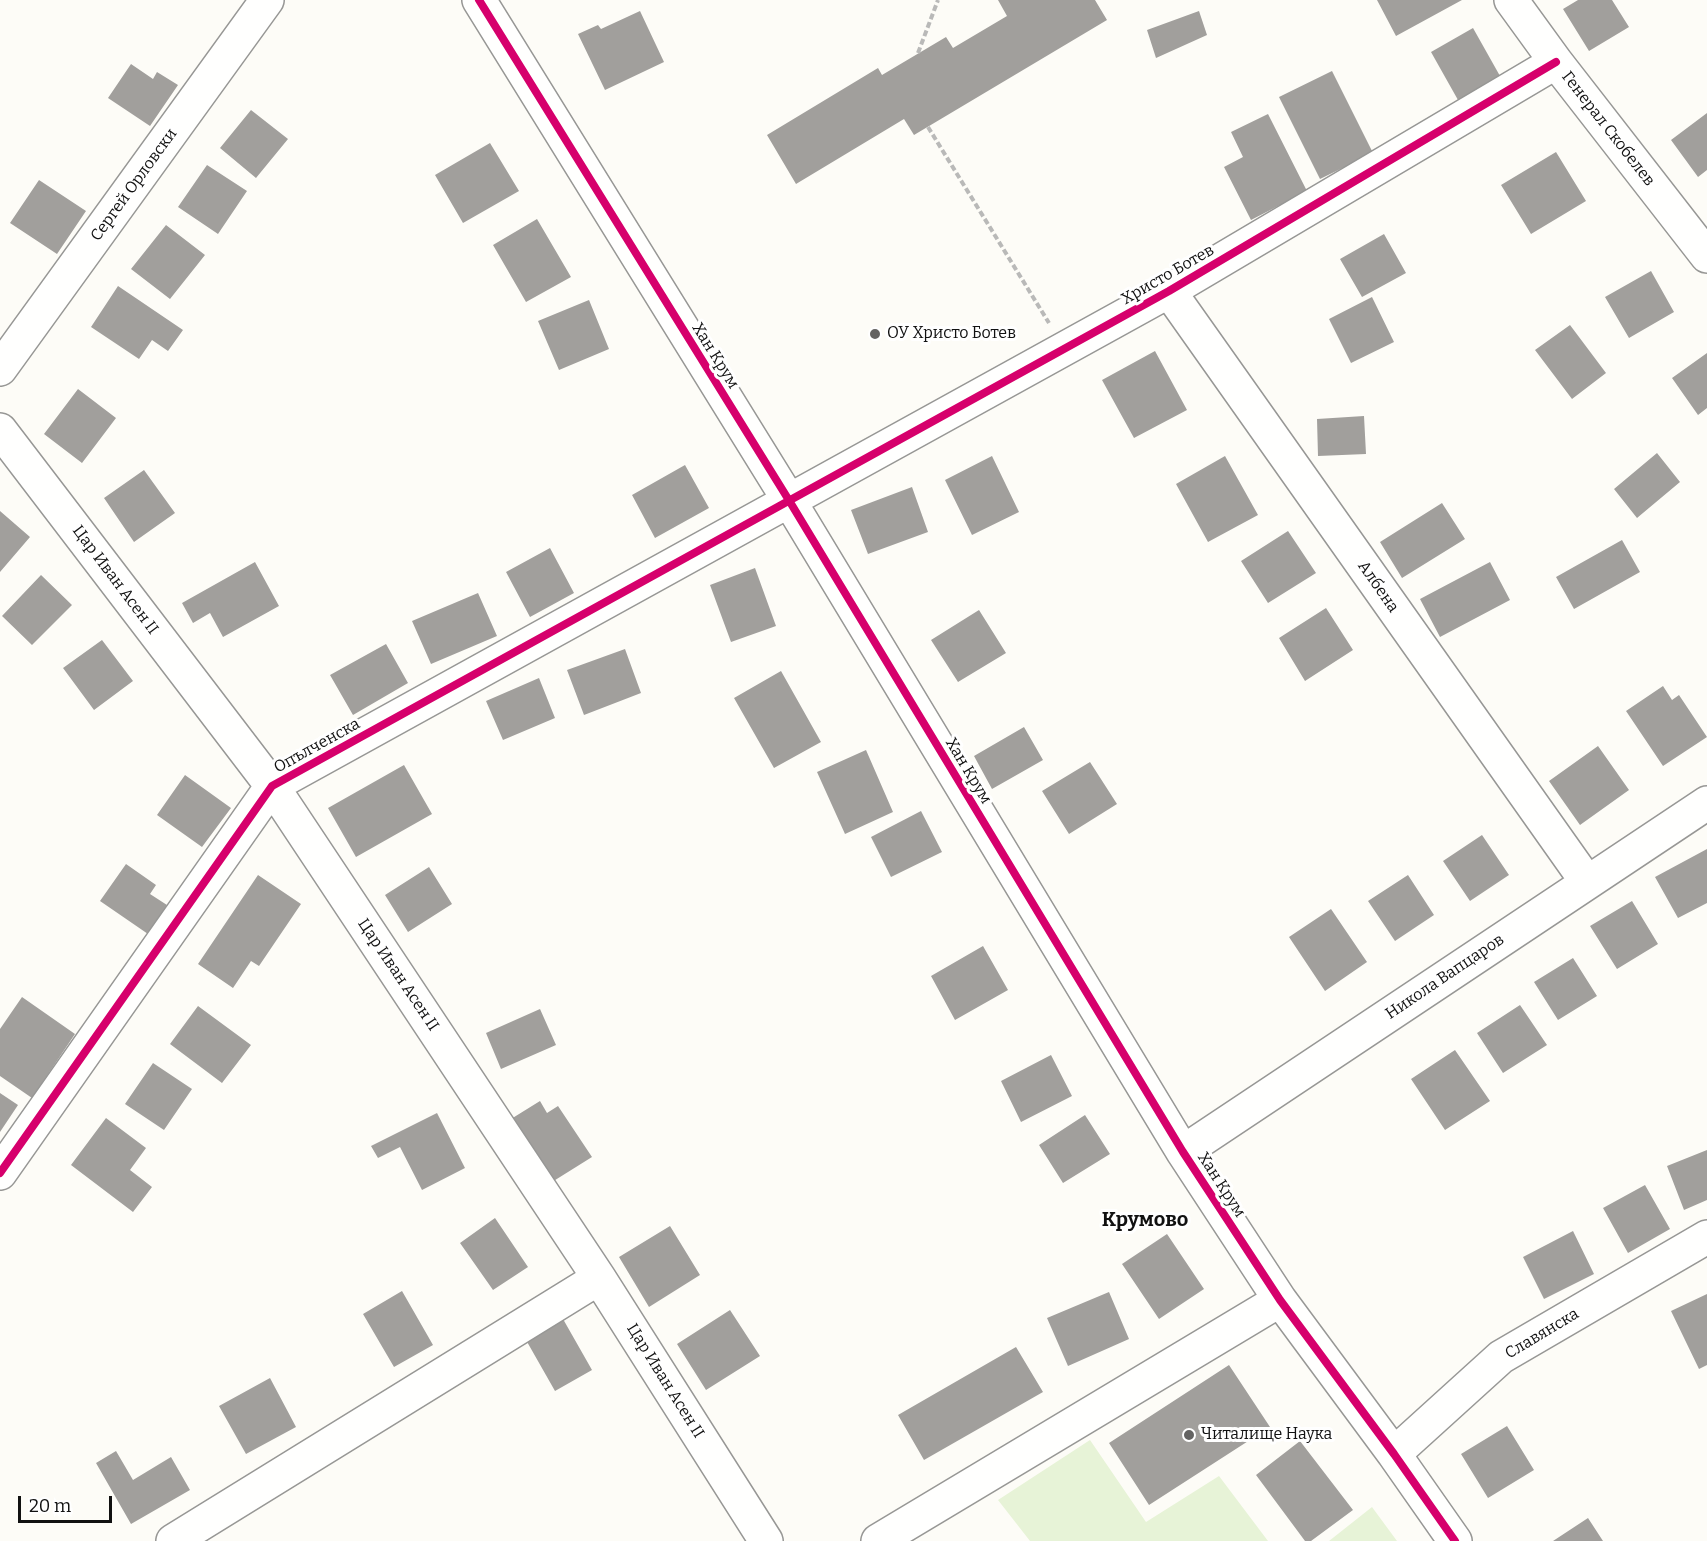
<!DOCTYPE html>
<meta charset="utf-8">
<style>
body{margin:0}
#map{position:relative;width:1707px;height:1541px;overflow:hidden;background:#fdfcf7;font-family:Bitter,serif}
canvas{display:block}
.scale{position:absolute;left:18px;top:1496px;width:94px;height:27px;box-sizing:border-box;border:3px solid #111;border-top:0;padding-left:8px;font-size:18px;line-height:21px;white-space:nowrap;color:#111;-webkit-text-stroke:4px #fff;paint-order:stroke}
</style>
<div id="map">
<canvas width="1707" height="1541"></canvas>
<div class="scale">20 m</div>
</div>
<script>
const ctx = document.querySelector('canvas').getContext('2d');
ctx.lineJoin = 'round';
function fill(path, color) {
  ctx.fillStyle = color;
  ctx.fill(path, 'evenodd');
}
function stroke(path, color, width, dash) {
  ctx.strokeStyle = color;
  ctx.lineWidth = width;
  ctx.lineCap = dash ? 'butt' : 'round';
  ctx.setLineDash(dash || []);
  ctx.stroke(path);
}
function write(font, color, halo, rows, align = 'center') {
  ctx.font = font + ' Bitter,serif';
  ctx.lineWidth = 6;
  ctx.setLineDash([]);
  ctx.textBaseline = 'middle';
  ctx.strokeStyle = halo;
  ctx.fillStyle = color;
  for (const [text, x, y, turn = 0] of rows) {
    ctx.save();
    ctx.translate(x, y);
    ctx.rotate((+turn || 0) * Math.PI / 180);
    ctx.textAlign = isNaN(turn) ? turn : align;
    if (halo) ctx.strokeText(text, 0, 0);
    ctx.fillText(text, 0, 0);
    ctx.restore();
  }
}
fill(new Path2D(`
 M1090,1440L1146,1522L1219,1476L1268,1541H1030L998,1500Z
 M1372,1507L1397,1541H1329Z`), '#e7f3d7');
fill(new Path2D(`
 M998,0H1095L1107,20L914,135L904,119L796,184L767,135L878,68L882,75L946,37L953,48L1007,16Z
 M1377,0H1462L1396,36Z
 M1578,0H1612L1629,27L1589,51L1563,9Z
 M640,11L664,62L605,90L578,34L598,25L601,29Z
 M1199,11L1207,35L1156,58L1147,30Z
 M1473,28L1500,76L1458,100L1431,52Z
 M131,64L153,79L157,72L178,85L150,126L108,98Z
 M1332,71L1373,153L1320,179L1279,97Z
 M251,110L288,139L256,178L220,148Z
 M1707,113V170L1698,177L1671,140Z
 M1268,114L1311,199L1284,213L1280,205L1251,220L1224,167L1243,157L1231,132Z
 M490,143L519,191L463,223L435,175Z
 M1556,152L1586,201L1531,234L1501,185Z
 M207,165L247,191L218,234L178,207Z
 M39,180L86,211L57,254L10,223Z
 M537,219L571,277L526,302L493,245Z
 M166,225L205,255L170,299L131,269Z
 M1384,234L1406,273L1362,297L1340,259Z
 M1651,271L1674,312L1629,338L1605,297Z
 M118,286L183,330L168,351L152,340L139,359L91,327Z
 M1372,297L1394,342L1351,363L1329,319Z
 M589,300L609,349L559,370L538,321Z
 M1570,325L1606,373L1572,399L1535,350Z
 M1155,351L1187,410L1134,438L1102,380Z
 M1707,353V408L1698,415L1672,378Z
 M78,389L116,418L82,463L44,434Z
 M1364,416L1366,454L1318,456L1317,419Z
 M1657,453L1680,482L1637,518L1614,489Z
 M992,456L1019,512L972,535L945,480Z
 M1225,456L1258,515L1208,542L1176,484Z
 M685,465L709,508L655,538L632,495Z
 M144,470L175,513L134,542L104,498Z
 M912,487L928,532L868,554L851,510Z
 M1442,503L1465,539L1402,578L1380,542Z
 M0,511L30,537L0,572Z
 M1288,531L1316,573L1268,603L1241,561Z
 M1622,540L1640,572L1574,609L1556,577Z
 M550,548L574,593L530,617L506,572Z
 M255,562L279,606L223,637L210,613L193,623L182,603Z
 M1490,562L1510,600L1440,637L1420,599Z
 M755,568L776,626L731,642L710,585Z
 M41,575L72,605L32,645L2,616Z
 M478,593L497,636L431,664L412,621Z
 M1326,608L1353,650L1305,681L1279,638Z
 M979,610L1006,653L958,682L931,640Z
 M102,640L133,681L94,710L63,668Z
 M386,644L408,683L353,715L330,675Z
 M625,649L641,693L584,715L567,670Z
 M781,671L821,742L774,768L734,698Z
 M539,678L555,718L503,740L486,701Z
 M1663,686L1672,700L1679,695L1707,737L1663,766L1626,711Z
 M1024,727L1043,760L992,789L974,756Z
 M1598,746L1629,790L1580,825L1549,781Z
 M866,750L893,812L845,834L817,772Z
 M1090,762L1117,804L1069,834L1042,791Z
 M404,765L432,814L356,857L328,808Z
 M185,775L231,808L202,847L157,815Z
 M921,811L942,852L891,877L871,837Z
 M1482,835L1509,875L1470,901L1443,861Z
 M1707,849V903L1678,918L1655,877Z
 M126,864L156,885L150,894L167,905L148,934L100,901Z
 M429,867L452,904L408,932L385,895Z
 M258,875L301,904L259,966L251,961L233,988L198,964Z
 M1408,875L1434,915L1395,941L1368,901Z
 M1632,901L1658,944L1617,969L1590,926Z
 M1331,909L1367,962L1325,991L1289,937Z
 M983,946L1008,990L955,1020L931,976Z
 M1573,958L1597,996L1558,1020L1534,982Z
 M22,997L75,1034L32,1098L0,1076V1029Z
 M1520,1005L1547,1045L1503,1073L1477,1033Z
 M198,1006L251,1045L222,1083L170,1044Z
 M540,1009L556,1045L501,1069L486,1033Z
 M1455,1050L1490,1101L1445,1130L1411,1079Z
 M1051,1055L1072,1096L1021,1122L1001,1081Z
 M153,1063L192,1089L164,1130L125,1104Z
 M0,1093L18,1105L0,1132Z
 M540,1101L547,1113L558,1106L592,1157L552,1182L511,1119Z
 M437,1113L465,1168L422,1190L400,1147L378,1158L371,1146Z
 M1085,1115L1110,1154L1063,1183L1039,1145Z
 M106,1118L146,1148L130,1170L152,1187L133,1212L71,1165Z
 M1707,1150V1200L1684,1210L1667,1166Z
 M1645,1185L1670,1229L1628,1253L1603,1208Z
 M495,1218L528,1267L493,1290L460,1243Z
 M670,1226L700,1275L649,1307L619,1257Z
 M1573,1231L1594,1274L1544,1299L1523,1257Z
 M1167,1234L1204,1289L1159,1319L1122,1264Z
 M402,1291L433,1345L394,1367L363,1314Z
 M1109,1292L1129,1339L1068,1366L1047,1318Z
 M1707,1294V1365L1699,1369L1671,1311Z
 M730,1310L760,1356L706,1390L677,1344Z
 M563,1319L592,1370L555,1391L526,1340Z
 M1016,1347L1043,1392L924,1460L898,1415Z
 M1229,1365L1270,1427L1149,1505L1109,1443Z
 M270,1378L296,1427L246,1454L219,1406Z
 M1507,1426L1534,1470L1488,1498L1461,1454Z
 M1300,1441L1353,1510L1311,1541H1305L1256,1475Z
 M116,1451L133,1480L171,1457L190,1490L131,1524L96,1463Z
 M1588,1518L1603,1541H1553Z`), '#a19f9c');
const minor = new Path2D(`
 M479,0L790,502L1183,1152L1280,1300L1394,1454L1455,1541
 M1511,0L1556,62L1707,256
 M1169,291L1587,882
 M0,369L267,0
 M0,430L272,786L599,1278L766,1541
 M1183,1152L1707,803
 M0,1173L272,786L1169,291L1556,62
 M1394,1454L1501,1357L1707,1237
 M173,1541L599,1278
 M878,1541L1280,1300`);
stroke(minor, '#979795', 36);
stroke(new Path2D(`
 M918,53L938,0
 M928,127L1049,323`), '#b9b9b8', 4, [6, 3]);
stroke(minor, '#fffffe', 33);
stroke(new Path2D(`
 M479,0L790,502L1183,1152L1280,1300L1394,1454L1455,1541
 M0,1173L272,786L1169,291L1556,62`), '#d6006c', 8);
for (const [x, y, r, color] of [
 [875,334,6,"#646362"],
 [1189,1435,6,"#646362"]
]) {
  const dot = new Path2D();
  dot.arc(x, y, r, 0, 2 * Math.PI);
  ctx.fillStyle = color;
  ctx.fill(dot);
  stroke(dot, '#fff', 2);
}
write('16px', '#111', '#fff', [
 ["Генерал Скобелев",1608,129,52],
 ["Сергей Орловски",134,185,-54],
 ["Христо Ботев",1168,275,-30],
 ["Хан Крум",715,356,58],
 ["Цар Иван Асен II",115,580,53],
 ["Албена",1378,587,55],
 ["Опълченска",317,746,-29],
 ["Хан Крум",968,771,59],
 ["Цар Иван Асен II",398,975,56],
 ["Никола Вапцаров",1445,977,-34],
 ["Хан Крум",1221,1185,57],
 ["Славянска",1542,1334,-31],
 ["Цар Иван Асен II",665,1381,58]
]);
write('16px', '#111', '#fff', [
 ["ОУ Христо Ботев",887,334],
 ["Читалище Наука",1201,1435]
], 'left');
write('bold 20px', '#111', '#fff', [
 ["Крумово",1145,1220]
]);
</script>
